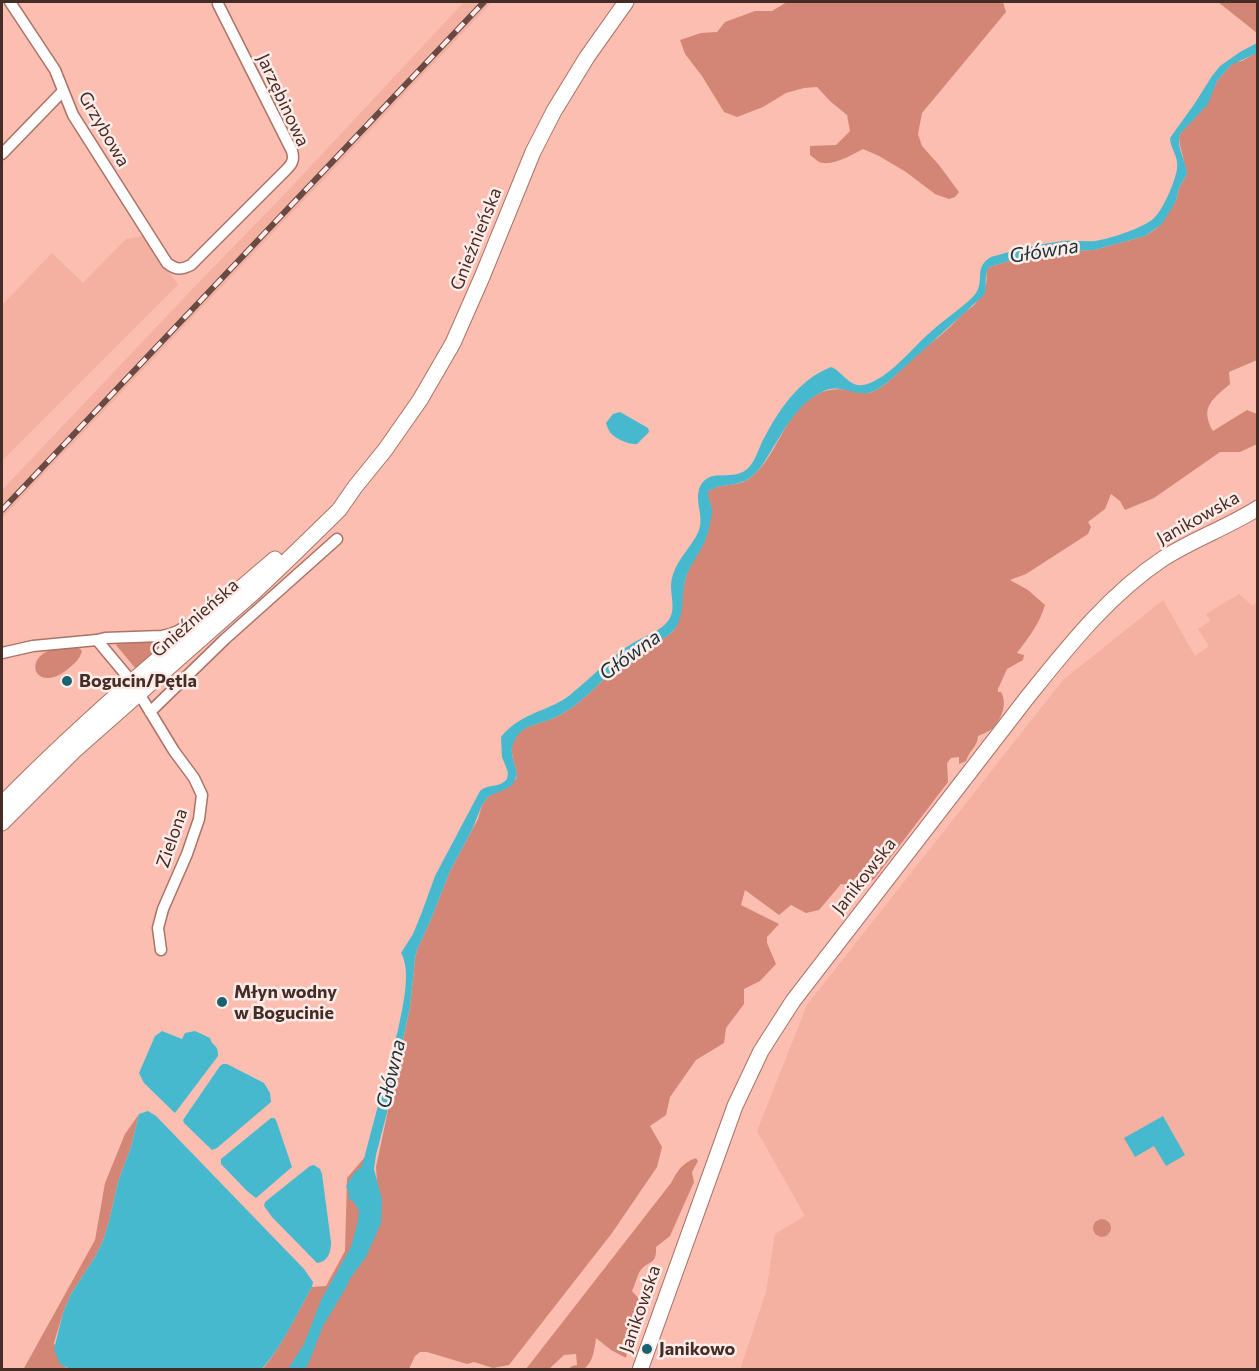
<!DOCTYPE html>
<meta charset="utf-8">
<style>
body{margin:0}
#map{position:relative;width:1259px;height:1371px;overflow:hidden;background:#fcbeb1;font-family:Commissioner,sans-serif}
canvas{display:block}
.frame{position:absolute;inset:0;border:3px solid #442c27;pointer-events:none}
</style>
<div id="map">
<canvas width="1259" height="1371"></canvas>
<div class="frame"></div>
</div>
<script>
const ctx = document.querySelector('canvas').getContext('2d');
ctx.lineJoin = 'round';
function fill(path, color) {
  ctx.fillStyle = color;
  ctx.fill(path, 'evenodd');
}
function stroke(path, color, width, dash) {
  ctx.strokeStyle = color;
  ctx.lineWidth = width;
  ctx.lineCap = dash ? 'butt' : 'round';
  ctx.setLineDash(dash || []);
  ctx.stroke(path);
}
function write(font, color, halo, rows, align = 'center') {
  ctx.font = font + ' Commissioner,sans-serif';
  ctx.lineWidth = 5;
  ctx.setLineDash([]);
  ctx.textBaseline = 'middle';
  ctx.strokeStyle = halo;
  ctx.fillStyle = color;
  for (const [text, x, y, turn = 0] of rows) {
    ctx.save();
    ctx.translate(x, y);
    ctx.rotate((+turn || 0) * Math.PI / 180);
    ctx.textAlign = isNaN(turn) ? turn : align;
    if (halo) ctx.strokeText(text, 0, 0);
    ctx.fillText(text, 0, 0);
    ctx.restore();
  }
}
fill(new Path2D(`
 M464,2H492L2,518V490L200,281L281,198Z
 M144,236L148,239L178,285L2,461V305L52,253L83,283L126,239Z
 M1239,594L1253,606L1257,601V1367L1252,1370H740L766,1292L775,1234L805,1216L757,1131L807,1005L1063,680L1163,600L1195,656L1209,646L1198,629L1210,621L1206,614Z`), '#f4b0a0');
fill(new Path2D(`
 M787,2H1003L1006,12L922,113L918,134L922,146L939,165L959,192L955,197L949,199L935,194L906,172L879,156L863,149C852,155 831,167 819,162C816,160 813,157 810,155V146L836,145L850,131L847,115L831,102L817,87L804,88L786,93L763,107L737,117L724,112L702,76L685,54L680,40L701,33L717,32L725,22L755,11H772Z
 M1218,2H1257V33Z
 M1256,53H1257V360L1229,372L1230,384C1213,399 1199,407 1213,431L1247,410L1257,414V444L1240,452H1220L1154,498L1125,510L1120,501L1111,494L1105,509L1088,522L1091,527L1088,534L1026,574L1010,580L1028,590L1045,605C1040,623 1028,638 1017,653L1024,655L1023,660L1007,669L998,689V692H1001C1008,704 1001,720 992,729C988,732 982,734 978,736C978,746 969,751 966,761L959,764V757L951,758L947,763L948,782L875,878C867,885 860,890 850,894L848,891L849,885L841,884L819,910L806,913L791,905L779,915L745,890L741,905L779,924L767,937V943L776,964L760,981L744,989V1004L726,1028L724,1043L696,1060L670,1097L666,1115L650,1126L662,1147L657,1167L612,1233L509,1365L493,1368L474,1362L467,1364L427,1352H420L415,1356L409,1369L262,1370C282,1345 296,1315 312,1287L326,1286L345,1251L347,1178L364,1158L377,1182L376,1167L410,1007L415,959L417,950L432,917L450,871L478,819L482,805L489,796L516,779L517,775C516,765 509,753 513,743C520,723 542,725 558,716C588,701 607,671 635,653C645,646 667,639 674,630C683,617 681,595 685,581C688,566 699,554 705,540C710,530 710,516 711,504L708,500V492C719,482 738,488 750,478C776,458 782,421 807,401C823,389 834,387 854,391C860,392 865,394 872,392C889,385 900,369 914,357C926,346 940,337 952,325C956,321 960,316 965,312C968,309 973,307 975,304C979,299 985,289 986,284C988,277 984,273 989,267L1022,257L1049,252L1094,250L1145,236L1157,228L1176,201L1179,188L1187,174L1180,145L1179,138L1180,134L1194,117L1203,109L1217,81L1231,65L1234,62L1242,61Z
 M169,640L136,669L116,645L118,642Z
 M78,647L82,651C80,659 74,664 68,669C38,693 24,663 46,652C56,647 67,647 78,647Z
 M139,1114L131,1147L118,1182L109,1222L103,1241L95,1257L71,1294L63,1313L54,1343L65,1367L70,1369L23,1370L95,1240L105,1183L125,1134Z
 M696,1158L698,1161L692,1172L694,1182L670,1236L656,1247C657,1266 648,1260 640,1271C637,1276 635,1285 632,1291L640,1300L645,1310L636,1317L639,1329L629,1341L626,1358L611,1350L596,1338C594,1350 594,1361 584,1369H568L572,1366L577,1365L576,1354L564,1355L549,1369H526L671,1183C678,1170 682,1163 696,1158Z
 M1093 1228a9 9 0 1 1 18 0a9 9 0 1 1-18 0Z`), '#d38675');
fill(new Path2D(`
 M1257,43V53L1231,65L1217,81L1208,104L1180,134C1176,147 1186,161 1187,174L1179,188L1176,201L1162,224L1145,236L1094,250L1049,252L1022,257L989,267C983,275 988,286 984,295L888,382C882,386 875,392 867,393C851,395 839,383 822,392C797,404 785,429 771,451C765,461 760,470 751,477C738,488 720,482 708,492C708,500 713,506 712,514C710,524 708,536 703,545C697,557 688,568 685,581C681,597 685,616 674,630C665,641 647,645 635,653C607,671 588,701 558,716C542,725 520,723 513,744C509,753 516,765 517,775L513,784L508,788L489,796L482,805L472,830L450,871L432,917L417,950L415,959L410,1007L388,1109L376,1155L374,1169L382,1200L381,1223L366,1257L349,1280L347,1286L323,1326L308,1365L304,1369H288L304,1344L321,1300L351,1247L358,1221L359,1211L354,1202L348,1198L349,1191L347,1189L346,1186L354,1173L362,1166L398,1030C402,1010 412,971 401,953L413,934L422,912L435,876L480,791C489,783 498,789 507,779L508,772L502,757L501,737C519,715 540,713 563,700C568,697 572,693 577,689C595,674 613,655 633,643C644,636 660,632 668,621C676,612 671,597 671,586C672,562 691,550 699,530C704,516 695,503 699,489C708,466 730,482 746,470C754,464 758,451 762,442C778,411 798,380 831,367C842,371 849,387 862,385C869,385 877,379 883,376C902,363 916,344 934,329C944,320 970,302 976,293C985,279 973,268 991,257C1015,250 1039,244 1063,241C1074,240 1084,242 1095,241C1109,239 1144,228 1154,218C1163,210 1176,180 1177,168C1179,157 1170,148 1170,138L1195,103L1212,76L1220,66L1240,52Z
 M620,412L648,428L649,432L637,444C630,445 615,439 610,432C608,430 607,425 606,423L613,414Z
 M162,1031L182,1039L185,1033L195,1031L210,1038C212,1047 219,1044 218,1056L175,1113L144,1083L139,1073L155,1036Z
 M223,1064H227L264,1083L270,1093L271,1102L217,1148L212,1150L184,1123L183,1120L220,1066Z
 M148,1111L156,1116L304,1269L313,1282L312,1287C296,1315 283,1345 262,1369H70L60,1364L54,1349L63,1313L71,1294L95,1257L103,1241L109,1222L118,1182L131,1147L139,1114Z
 M1163,1116L1185,1155L1166,1166L1154,1146L1135,1157L1124,1138Z
 M271,1118H274L276,1120L292,1167L256,1198L247,1191L221,1164V1159Z
 M314,1165L320,1169L322,1174L331,1242C331,1252 328,1262 317,1263L272,1217L264,1206L265,1202L310,1166Z`), '#47b9cf');
const street = new Path2D(`
 M10,2L55,70L73,115L167,263C176,270 181,270 191,265L285,171C291,165 295,161 292,151L218,4
 M2,154L63,91
 M97,640L132,682L174,751L194,778L202,795L199,819L187,854L163,909L158,928L161,950
 M2,653L33,646L97,640L105,638L162,636C174,634 182,629 191,623
 M150,712L225,639L337,539`);
const secondary = new Path2D(`
 M2,804C87,717 182,638 275,559
 M2,823L74,751L252,594L296,552L339,510L355,487L385,450L420,400L453,343L482,277L533,152L554,111L587,57L626,2
 M640,1370L735,1106L761,1051L793,1001L1026,699C1067,648 1108,595 1164,558C1194,539 1228,527 1258,508`);
stroke(street, '#ab7366', 13);
stroke(secondary, '#ab7366', 17);
stroke(street, '#fff', 10);
stroke(secondary, '#fff', 15);
const rail = new Path2D(`
 M2,510L484,2`);
stroke(rail, '#694943', 6);
stroke(rail, '#ffebe7', 4, [11]);
for (const [x, y, r, color] of [
 [67,681,6,"#196370"],
 [222,1002,6,"#196370"],
 [647,1349,6,"#196370"]
]) {
  const dot = new Path2D();
  dot.arc(x, y, r, 0, 2 * Math.PI);
  ctx.fillStyle = color;
  ctx.fill(dot);
  stroke(dot, '#ffebe7', 2);
}
write('18px', '#442c27', '#ffebe7', [
 ["Jarzębinowa",283,100,65],
 ["Grzybowa",104,129,60],
 ["Gnieźnieńska",476,239,-68],
 ["Janikowska",1198,518,-29],
 ["Gnieźnieńska",195,618,-41],
 ["Zielona",172,838,-71],
 ["Janikowska",864,876,-52],
 ["Janikowska",640,1309,-71]
]);
write('bold 18px', '#442c27', '#ffebe7', [
 ["Bogucin/Pętla",79,681],
 ["Młyn wodny",234,992],
 ["w Bogucinie",234,1013],
 ["Janikowo",659,1349]
], 'left');
write('italic 20px', '#183137', '#ffebe7', [
 ["Główna",1044,251,-9],
 ["Główna",630,655,-36],
 ["Główna",391,1074,-77]
]);
</script>
